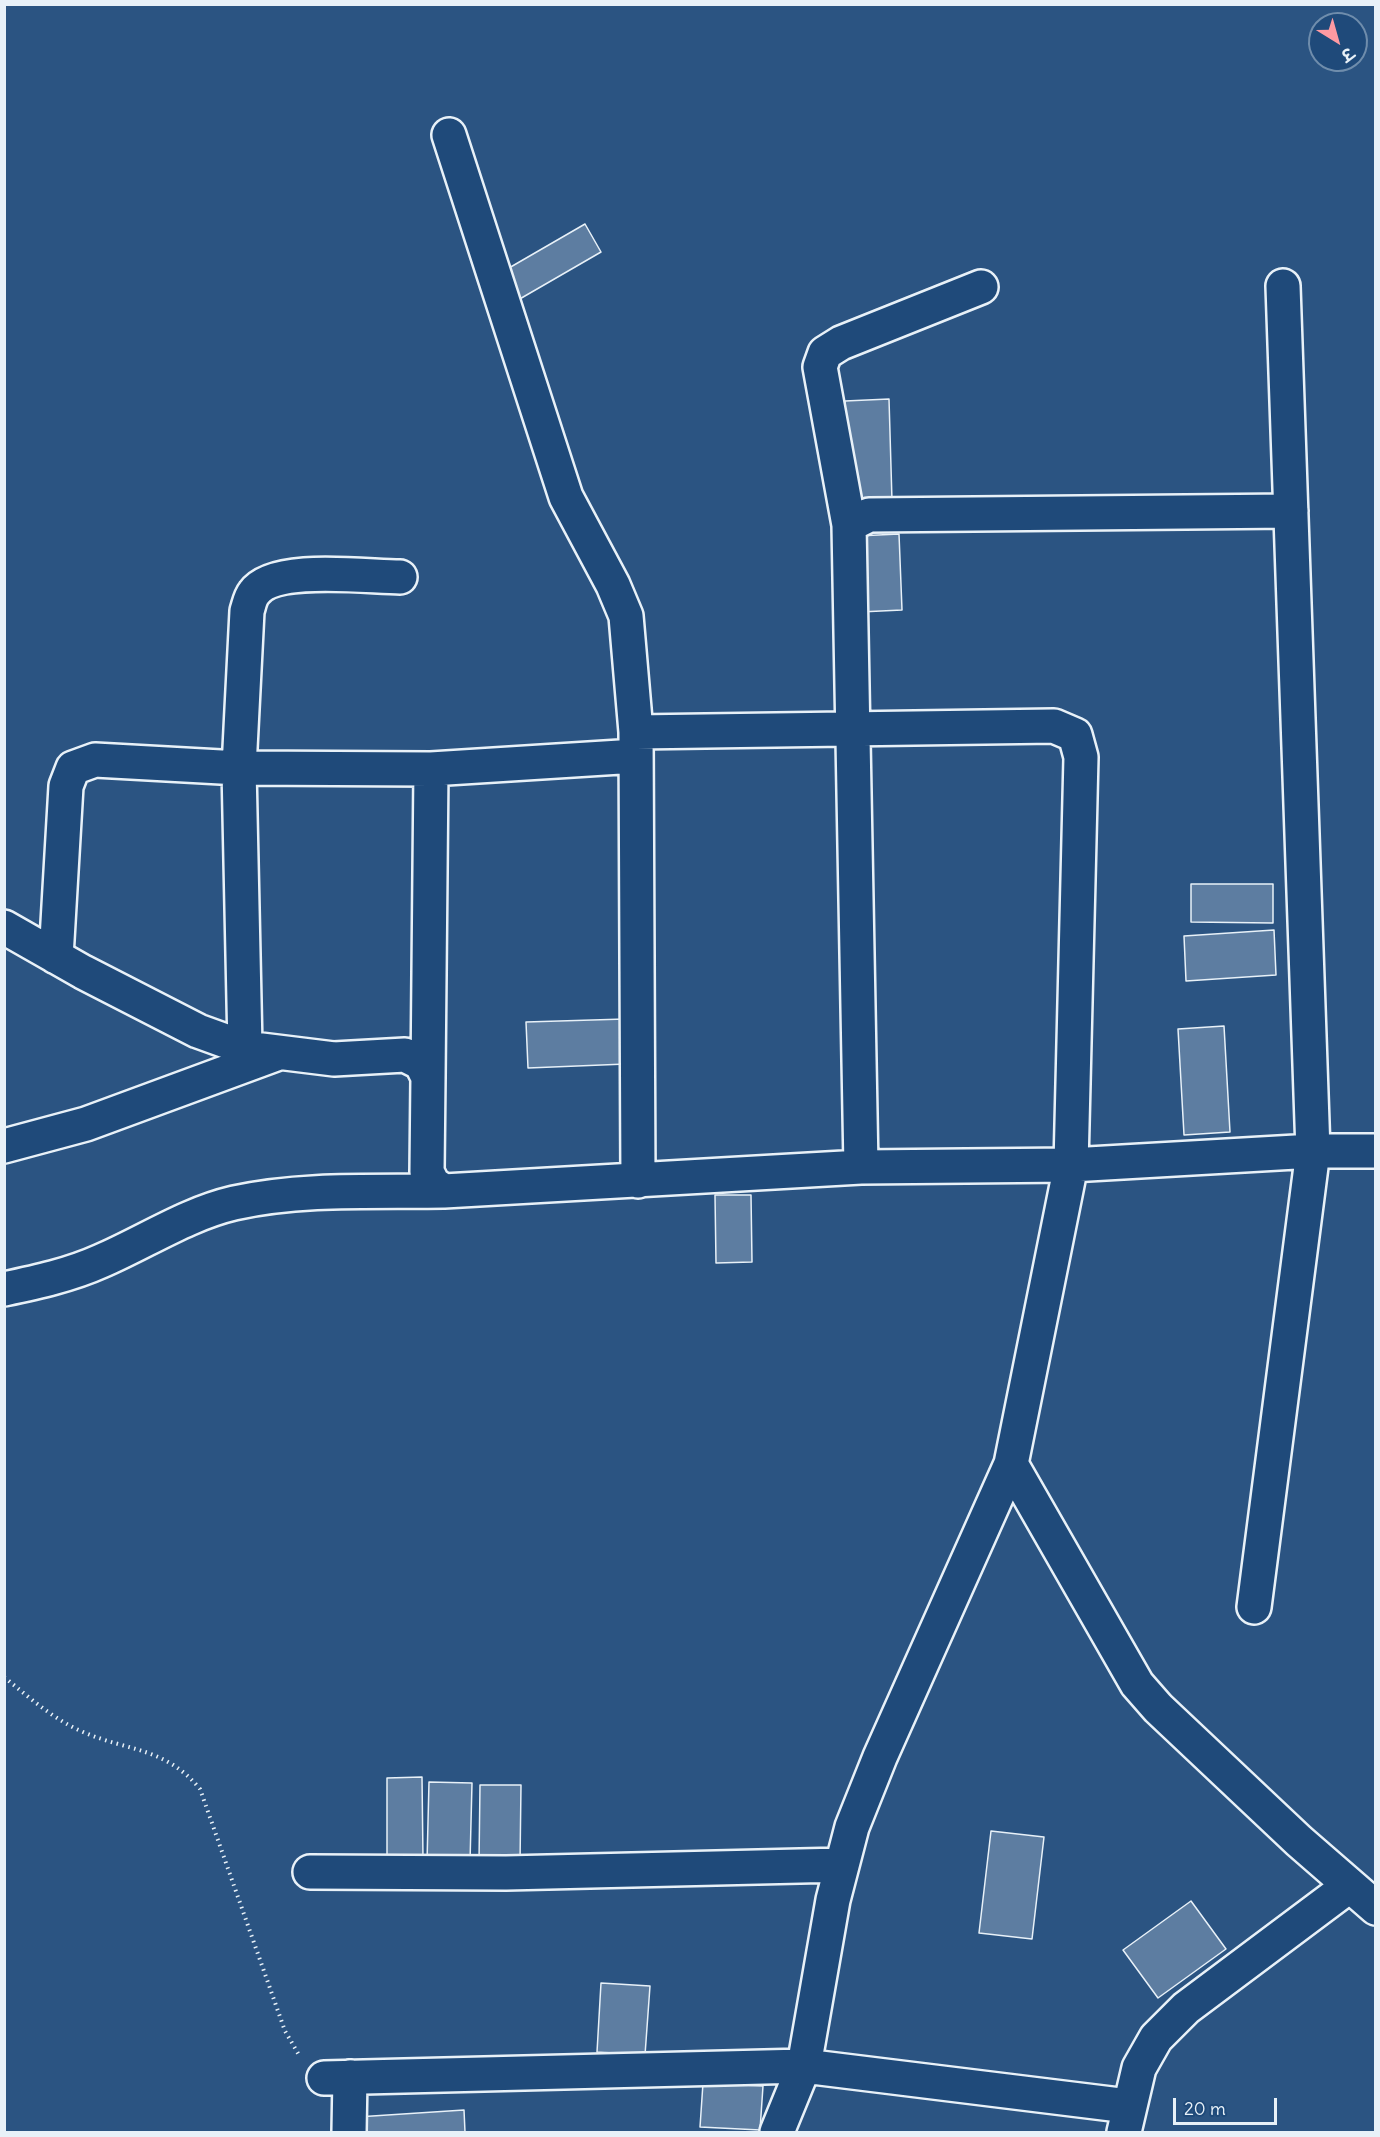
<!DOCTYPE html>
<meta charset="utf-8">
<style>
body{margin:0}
#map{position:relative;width:1380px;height:2137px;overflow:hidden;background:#2b5482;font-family:Delius,"Playpen Sans Deva",sans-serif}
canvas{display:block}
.frame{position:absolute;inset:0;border:6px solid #e8f1f8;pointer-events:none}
.north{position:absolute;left:1308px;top:12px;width:60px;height:60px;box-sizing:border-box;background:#1f4a7a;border:2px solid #6f8dac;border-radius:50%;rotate:143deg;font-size:16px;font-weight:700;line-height:24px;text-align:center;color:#e8f1f8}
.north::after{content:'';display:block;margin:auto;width:21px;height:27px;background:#ff9aa2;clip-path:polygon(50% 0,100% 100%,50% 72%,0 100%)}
.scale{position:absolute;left:1173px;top:2098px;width:104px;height:27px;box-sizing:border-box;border:3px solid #e8f1f8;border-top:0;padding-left:8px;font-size:18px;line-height:21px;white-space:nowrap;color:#e8f1f8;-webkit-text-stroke:4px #1f4a7a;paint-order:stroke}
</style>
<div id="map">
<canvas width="1380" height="2137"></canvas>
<div class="frame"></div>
<div class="north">उ</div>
<div class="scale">20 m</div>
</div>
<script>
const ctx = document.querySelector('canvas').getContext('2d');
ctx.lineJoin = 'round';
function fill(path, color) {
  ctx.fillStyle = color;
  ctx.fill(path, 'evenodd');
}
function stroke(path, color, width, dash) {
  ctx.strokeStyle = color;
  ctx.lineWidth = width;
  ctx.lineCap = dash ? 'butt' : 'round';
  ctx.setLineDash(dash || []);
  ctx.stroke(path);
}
const building = new Path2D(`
 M585,224L601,252L518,300L502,272Z
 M889,399L892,501L847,502L845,401Z
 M899,534L902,610L860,612L857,536Z
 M1191,884H1273V923L1191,922Z
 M1274,930L1276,975L1186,981L1184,936Z
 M625,1019L626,1064L528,1068L526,1022Z
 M1224,1026L1230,1132L1184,1135L1178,1029Z
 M715,1195H751L752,1262L716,1263Z
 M422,1777L423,1859H387V1778Z
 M429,1782L472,1783L470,1862H427Z
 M480,1785H521L520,1863L479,1862Z
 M991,1831L1044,1837L1032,1939L979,1933Z
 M1191,1901L1226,1949L1158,1998L1123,1950Z
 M601,1983L650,1986L645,2055L597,2052Z
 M703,2083L763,2086L760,2130L700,2127Z
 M464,2110L465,2132H358L357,2117Z`);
fill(building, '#5d7da1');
stroke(building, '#e8f1f8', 1.5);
const minor = new Path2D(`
 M449,135L566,497L613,585L626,616L636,732L638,1181
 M849,525L820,367L825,353L841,343L981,287
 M636,732L1054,726L1075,735L1081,757L1071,1165L1011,1464L880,1757L852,1827L833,1900L804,2066L777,2132
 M4,927L83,972L198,1031L245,1048L334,1059L405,1055L421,1063L428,1077L427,1172L433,1184L444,1191L861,1167L1071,1165L1313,1151H1376
 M56,957L66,786L73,768L95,760L239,768L431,769L636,756
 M245,1048L239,768L247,611C249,605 250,598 254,593C274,564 367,577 400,577
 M428,1077L431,769
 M4,1146L86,1124L276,1054
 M861,1167L849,525L869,515L1291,511
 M4,1289C37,1282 70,1275 101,1261C145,1242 187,1214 234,1203C302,1188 375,1192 444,1191
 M1011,1464L1137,1684L1158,1708L1299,1841L1376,1908
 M1254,1607L1313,1151L1283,286
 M310,1872L506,1873L842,1865
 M324,2078L804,2066L1128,2106
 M349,2132L350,2077
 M1124,2132L1139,2068L1156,2038L1186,2008L1349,1886`);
stroke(minor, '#e8f1f8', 38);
stroke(new Path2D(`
 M4,1677C30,1698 53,1719 83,1732C130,1752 165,1747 200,1789L285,2031L299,2055`), '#e8f1f8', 4, [1.5, 4.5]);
stroke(minor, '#1f4a7a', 33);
</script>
